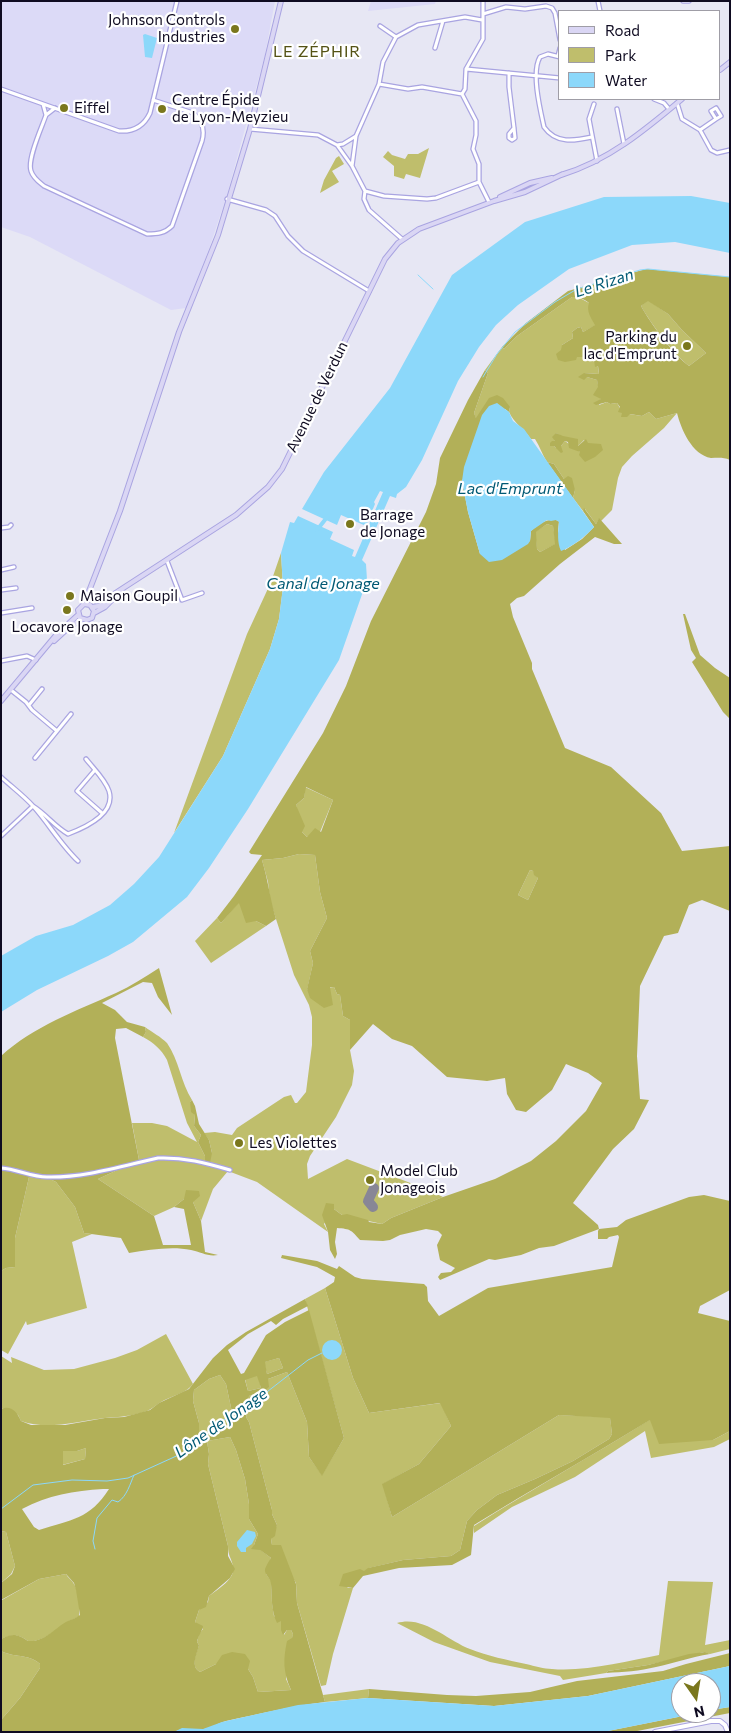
<!DOCTYPE html>
<meta charset="utf-8">
<style>
body{margin:0}
#map{position:relative;width:731px;height:1733px;overflow:hidden;background:#e7e7f4;font-family:Commissioner,sans-serif}
canvas{display:block}
.frame{position:absolute;inset:0;border:2px solid #0f0b21;pointer-events:none}
.legend{position:absolute;left:558px;top:10px;width:162px;height:90px;box-sizing:border-box;background:#fff;border:1px solid #9f9da6;margin:0;padding:6px 9px;list-style:none;font-size:15px;color:#0f0b21}
.legend li{display:flex;align-items:center;gap:10px;height:25px}
.legend b{width:25px;border:1px solid #9f9da6}
.north{position:absolute;left:671px;top:1673px;width:50px;height:50px;box-sizing:border-box;background:#fff;border:1px solid #9f9da6;border-radius:50%;rotate:167deg;font-size:14px;font-weight:700;line-height:20px;text-align:center;color:#0f0b21}
.north::after{content:'';display:block;margin:auto;width:18px;height:22px;background:#7a771d;clip-path:polygon(50% 0,100% 100%,50% 72%,0 100%)}
</style>
<div id="map">
<canvas width="731" height="1733"></canvas>
<div class="frame"></div>
<ul class="legend">
<li><b style="height:6px;background:#dad6f4"></b>Road</li>
<li><b style="height:14px;background:#bfbe6c"></b>Park</li>
<li><b style="height:14px;background:#8cd8fa"></b>Water</li>
</ul>
<div class="north">N</div>
</div>
<script>
const ctx = document.querySelector('canvas').getContext('2d');
ctx.lineJoin = 'round';
function fill(path, color) {
  ctx.fillStyle = color;
  ctx.fill(path, 'evenodd');
}
function stroke(path, color, width, dash) {
  ctx.strokeStyle = color;
  ctx.lineWidth = width;
  ctx.lineCap = dash ? 'butt' : 'round';
  ctx.setLineDash(dash || []);
  ctx.stroke(path);
}
function write(font, color, halo, rows, align = 'center') {
  ctx.font = font + ' Commissioner,sans-serif';
  ctx.lineWidth = 4.5;
  ctx.setLineDash([]);
  ctx.textBaseline = 'middle';
  ctx.strokeStyle = halo;
  ctx.fillStyle = color;
  for (const [text, x, y, turn = 0] of rows) {
    ctx.save();
    ctx.translate(x, y);
    ctx.rotate((+turn || 0) * Math.PI / 180);
    ctx.textAlign = isNaN(turn) ? turn : align;
    if (halo) ctx.strokeText(text, 0, 0);
    ctx.fillText(text, 0, 0);
    ctx.restore();
  }
}
fill(new Path2D(`
 M1,1H275L265,55L227,195L209,249L186,308L171,310L30,237L1,227Z
 M371,1H436L435,4L368,11Z`), '#dcdaf7');
fill(new Path2D(`
 M429,148L420,178L406,174L404,179L394,176V166L383,157L388,151L392,155L405,159L408,154H418Z
 M339,156L344,164L332,171L339,182L320,193L324,180L336,158Z
 M572,297H578L589,303L596,325L583,332L581,327L577,328L572,332L573,338L562,345L577,357L590,353L596,355L599,374L584,373L587,377L597,380L601,399L599,405L607,402L610,404L617,403L623,413L642,416L649,412L656,419L677,413L664,428L632,456L622,467L618,478L612,510L601,521L599,519L596,524L585,509L583,511L573,498L575,490L564,479L554,464L547,462C542,454 540,447 535,439H531C524,429 514,423 509,412L510,407L476,419L474,413L488,373L485,370L502,347L504,349L517,336ZM556,433L578,446L584,440L587,443L580,452L565,441L561,446L556,448L554,446Z
 M648,300L668,314L682,330L706,353L689,366C673,353 651,324 641,306Z
 M547,524L553,526L556,544L540,552L537,549L535,532Z
 M281,553L283,587L279,619L270,649L223,756L174,833L247,634L271,582Z
 M305,787L333,800L320,832L307,837L302,832L296,805L304,798Z
 M299,854L315,855L320,892L327,918L310,951L313,963L307,990L334,987L337,994L340,995L343,1016L350,1020V1050L354,1071L352,1085L336,1117L310,1156L307,1164L308,1179L347,1159L429,1190L443,1197L391,1218L382,1224L342,1215L334,1209L324,1224L328,1232L257,1182L228,1171L213,1189L201,1221L193,1202L184,1199L174,1207L154,1216L98,1179L139,1160L132,1123H152L167,1126L197,1142L187,1123L167,1060C161,1049 154,1043 143,1037L146,1032L145,1027C152,1032 161,1037 167,1043C179,1060 181,1083 192,1100L190,1102L195,1115L194,1126L201,1135L198,1142L205,1156L212,1153L209,1140L204,1133L215,1132L232,1135L237,1128L284,1097L291,1095L295,1103H297L306,1092L312,1045V1017L309,1005L294,975L276,919L270,900L268,882L262,860L283,858Z
 M530,870L533,871L538,878L528,900L518,895Z
 M239,902L256,921L266,926L211,963L195,941L217,918L221,923Z
 M29,1177L50,1179L56,1182L75,1207L84,1233L92,1234L72,1242L87,1308L27,1325L26,1321L8,1354L1,1350V1271L6,1268L15,1267V1238Z
 M325,1288L353,1378L369,1413L441,1403L451,1426L419,1464L383,1484L392,1517L559,1415L610,1417L612,1434L609,1439L573,1461L535,1479L497,1495L477,1510L467,1521L460,1550L451,1556L403,1560L369,1568L347,1588H353L333,1654L326,1685L321,1686L297,1603L296,1583L272,1545L271,1539L277,1525L272,1514V1510L249,1422L246,1417C249,1410 248,1403 249,1396L264,1391L268,1379L287,1372L307,1422L309,1457L322,1475L344,1438L305,1299Z
 M166,1334L193,1384C187,1392 176,1395 167,1399C159,1402 154,1408 147,1411C133,1416 119,1417 105,1418C77,1421 48,1431 21,1421L18,1415L4,1408L1,1409V1356L12,1363L11,1357L44,1370L74,1369L115,1358L137,1350Z
 M279,1358L283,1368L267,1374L264,1362Z
 M220,1375L226,1384L233,1417L216,1433L204,1439L199,1433V1423L193,1401L194,1390L209,1379Z
 M258,1375L261,1388L248,1391L245,1379Z
 M651,1419L713,1440L730,1431V1439L714,1447L651,1458L645,1431L575,1477L512,1507L474,1533V1526C532,1489 592,1456 651,1419Z
 M230,1437L236,1450L245,1479L249,1504V1519L258,1534L254,1545L271,1558L266,1574L271,1581L272,1603L274,1616L281,1621L284,1635L287,1630H291L293,1634L286,1679L291,1690L258,1692L253,1677L248,1669L216,1664L200,1672C190,1666 196,1655 199,1645L197,1642L199,1634L203,1629L195,1622L199,1610L208,1602L209,1596C218,1589 236,1579 233,1566C231,1557 228,1556 228,1546L208,1464L209,1454L207,1441Z
 M86,1448L85,1459L62,1465L63,1451H77Z
 M1,1531L6,1532L15,1566L11,1574L1,1583Z
 M66,1574C68,1578 72,1580 74,1584C79,1592 80,1608 79,1617C60,1622 48,1643 28,1641C18,1634 12,1634 1,1639L2,1600L39,1579Z
 M668,1581L713,1582L705,1645L730,1640V1649L710,1654L704,1652L648,1665L608,1671L606,1673L563,1680L560,1676L490,1662L434,1642L397,1623C423,1615 447,1640 470,1649C488,1656 507,1660 526,1664C535,1666 544,1669 552,1669C585,1672 627,1661 659,1655Z
 M1,1651C14,1658 27,1653 40,1664V1668L20,1698L1,1720Z
 M369,1689L368,1698L325,1702L323,1695Z`), '#bfbe6c');
fill(new Path2D(`
 M646,269L730,277V460C723,457 718,458 711,458C692,455 681,429 677,413L656,419L649,412L642,416L630,414L627,417H621L622,413L618,412L620,407L617,403L610,404L607,402L596,405L593,403L601,399L593,395L598,387L597,380L587,377L584,380L578,377L584,373L599,374L598,366L595,367L594,360L596,358V355L590,353L585,357H577L576,360L565,362L558,360L556,354L561,350L562,345L573,338L572,332L577,328L581,327L583,332L595,325C591,318 586,311 589,303C583,298 578,297 572,297L517,336L504,349L502,347L526,323L568,291ZM648,301L668,314L682,330L706,353L689,366C673,354 651,324 641,306Z
 M485,370L488,373L474,413L476,418L489,398L497,395L503,398L510,407L509,412L497,403L462,481L468,512L480,554L530,541L531,531C539,524 548,517 559,521L558,531L565,550L582,539L594,527L583,511L584,508L596,524L599,518L622,544H614L595,537L560,564L524,596L517,598L510,604L513,617L532,663V669L565,748L611,767L661,813L682,851L730,846V911L702,900L689,905L678,933L664,936L640,986L637,1056L640,1099L649,1100L634,1129L613,1149L573,1203L598,1225L599,1229L554,1246L539,1248L521,1255L495,1260L489,1259L440,1280L438,1277L441,1273L451,1272L455,1268L440,1260L437,1245L442,1235L438,1231L426,1229L400,1235L390,1240L383,1241L360,1240C351,1230 351,1229 337,1228L335,1242L337,1254L335,1259L330,1250L328,1232L322,1215L326,1203L334,1204V1209L342,1215L347,1214L368,1220L369,1222L382,1224L391,1218L443,1197L495,1179L531,1161L556,1141L586,1111L602,1083L588,1073L566,1064L552,1090L526,1112L516,1110L507,1094L505,1078L487,1081L447,1077L412,1046L392,1039L373,1024L350,1050V1020L343,1016L340,995L337,994L334,987H330L333,1005L324,1008L310,998L307,989L313,963L310,951L327,918L320,892L315,855L299,854L283,858L262,860C268,880 270,899 276,919L266,926L256,921L246,923L239,903L221,923L217,918L234,896L262,855L251,854L249,852L323,733L346,686L371,621L426,512L436,484L440,458L468,400ZM547,524L553,526L555,544L540,552L537,549L536,532ZM306,787L333,800L321,832L315,828L307,837L302,832L305,826L296,805L304,798ZM530,870L533,871L534,875L538,878L528,900L518,895Z
 M556,433L563,436L578,439V446L586,439L588,443L601,444L603,450L595,457L585,462L579,455L580,452L569,448L568,442L565,441L561,446L563,452L561,453L554,446H550V443L552,441H555L552,437Z
 M547,462L554,464L564,479L568,476L572,478L575,490L573,498Z
 M683,614H685L700,655L715,668L730,678V719L723,712L692,662L696,658L691,650Z
 M159,968L172,1015L158,997L152,983L143,982L102,1003L115,1010L127,1022L145,1027L146,1032L143,1037L126,1028L116,1029L115,1038L139,1160L98,1179L154,1216L163,1245H191L184,1209L174,1207L184,1199L186,1190L199,1191L200,1196L193,1202L201,1221L205,1252L218,1255C208,1257 201,1252 191,1250C171,1246 149,1250 129,1253L121,1238L84,1233L75,1207L56,1182L50,1179L29,1177L15,1238V1267L6,1268L1,1271V1056C34,1026 76,1011 116,993C131,986 145,977 159,968Z
 M192,1100L195,1106L199,1124L209,1140L212,1153L210,1163L205,1161V1156L198,1142L201,1135L194,1126L195,1115L191,1112L190,1102Z
 M704,1195L730,1201V1290L700,1306L698,1313L730,1321V1431L713,1440L659,1444L650,1420C592,1456 532,1489 474,1525L471,1555L452,1565L399,1568L363,1576L353,1588L339,1586L343,1574L360,1569L364,1571L368,1568L403,1560L451,1556L460,1550L467,1521L477,1510L497,1495L535,1479L573,1461L609,1439L612,1434L610,1418L559,1415L392,1517L382,1484L419,1464L451,1426L440,1403L369,1413L353,1378L325,1288L334,1282L335,1277L317,1267L281,1258L282,1255L317,1261L337,1269L339,1266L355,1277L362,1279L424,1284L427,1287L428,1301L439,1316L488,1288L612,1267L619,1237L618,1235L609,1237L607,1239H598V1231L599,1229L617,1227L626,1220L689,1197Z
 M305,1299L308,1306L283,1319L276,1325L271,1321L248,1334L228,1350L241,1374L244,1373L266,1335L285,1322L309,1310L344,1438L322,1476L309,1457L307,1422L287,1372L268,1379L269,1387L264,1391L249,1396C248,1403 249,1410 246,1417L249,1422L272,1510V1514L277,1525L275,1536L271,1539L272,1545H281L296,1584L297,1603L325,1702C291,1706 259,1714 226,1721C218,1723 211,1728 204,1729C192,1731 186,1726 174,1732H1V1720L20,1698L40,1668V1664C27,1653 14,1658 1,1651V1639C13,1633 17,1634 28,1641C46,1642 54,1628 68,1621C72,1619 76,1618 80,1615L76,1590L74,1583L66,1574L39,1579L1,1600V1583L12,1574L15,1566L6,1532L1,1531V1409C11,1405 17,1412 21,1421L31,1425H65L105,1418L124,1417L150,1410L159,1403L189,1389L213,1358L227,1345L246,1332ZM279,1358L283,1368L267,1374L265,1362ZM220,1375L226,1384L233,1417L216,1433L204,1439L199,1433V1423L193,1401L194,1390L209,1379ZM257,1376L261,1388L248,1391L245,1380ZM230,1437L236,1450L245,1479L249,1504V1519L258,1534L254,1545L251,1549L260,1550L271,1558C269,1561 266,1566 265,1569C264,1575 271,1578 271,1584C272,1598 271,1610 277,1623L281,1621V1630L283,1635L287,1630H291L293,1634L292,1638L287,1641C283,1660 283,1672 291,1690L258,1692L253,1677L248,1669L250,1661L245,1654L232,1652L222,1655L216,1664L200,1672C190,1666 197,1655 199,1645L197,1642C198,1636 203,1630 203,1626L195,1622L199,1610L206,1607L209,1596L230,1578L235,1569L228,1556V1546L208,1464L209,1454L207,1441ZM86,1448L85,1459L63,1465V1451H77ZM103,1489H109C90,1519 71,1520 39,1530L34,1527L22,1509C48,1495 74,1491 103,1489Z
 M705,1652L710,1654C691,1657 674,1663 656,1667C640,1671 623,1672 606,1673L608,1671L648,1665L689,1654Z
 M730,1653V1666L588,1696L494,1706L368,1698L369,1689L447,1695L476,1696L530,1692L577,1681L663,1671L686,1664Z
 M730,1707V1713L632,1732H603L698,1713H711V1710Z`), '#b2b058');
fill(new Path2D(`
 M145,34L157,38L152,58L145,57L143,35Z
 M691,196L730,203V253L675,242L632,245L569,269L518,305L496,325L479,347L458,381L422,460L406,487L397,494L396,498L390,496L362,560L366,564L367,580L339,660L248,809L209,868L187,897L133,942L108,956L37,990L1,1012V956L36,936L73,925L110,905L134,884L159,857L223,756L270,649L279,619L283,587L281,553L290,522L294,523L298,516L333,532L330,539L354,550L352,556L355,557L383,492L380,491L374,502L375,504L366,526L341,515L337,525L302,509L324,472L390,388L452,275L525,222L604,197Z
 M497,403L509,412L513,421L524,429L594,527C586,536 572,547 561,551C557,543 558,531 559,522L556,520L551,521L547,520L531,531L530,541L528,544L502,560L489,562L480,554L468,512L462,481L464,467L482,415L489,406Z
 M322 1350a10 10 0 1 1 20 0a10 10 0 1 1-20 0Z
 M247,1530L255,1532L256,1536L252,1544L246,1548V1552H241L237,1546V1542Z
 M730,1666V1707L711,1710V1683H681V1713H698L603,1732H174L182,1728L203,1729L222,1722L298,1705L368,1698L494,1706L588,1696Z`), '#8cd8fa');
stroke(new Path2D(`
 M418,275L433,289
 M483,377L497,354L515,332L555,302L577,289L640,270L648,269L730,277
 M1,1509L33,1485L72,1480L107,1481L128,1478L183,1453L245,1403L263,1395L308,1360L322,1353
 M95,1549L93,1541L97,1518L112,1500L118,1502C127,1496 130,1484 134,1475`), '#8cd8fa', 1);
stroke(new Path2D(`
 M317,530L328,516`), '#8cd8fa', 4);
stroke(new Path2D(`
 M373,1207L368,1201L374,1188`), '#888696', 10);
const minor = new Path2D(`
 M483,1V14
 M598,1L600,11
 M683,1H689
 M380,26L396,37
 M435,48L443,21
 M558,56L560,48
 M560,57L548,54L540,57C531,72 540,109 544,127C556,144 574,141 592,137
 M466,69L560,78
 M509,73V87L514,128L515,138L512,140L509,138V134L514,128
 M379,84L408,89L422,87L462,94
 M1,89L119,131C134,132 144,126 150,113L177,1
 M654,99L664,103L669,109
 M677,103L682,119L700,130L711,150L717,153L730,150
 M43,104L46,115
 M594,104L589,119L597,161
 M617,109L624,144
 M46,115C42,127 27,159 31,171C33,178 39,182 44,186L147,234C158,234 165,233 172,226L202,141C205,130 202,120 193,113L153,100
 M46,115L55,108
 M250,129L318,135L337,145L352,166L365,191L364,199L369,210L402,239
 M700,130L716,119L711,111L716,108L721,116L716,119
 M337,145L343,144L356,136
 M352,166L356,136L379,84L383,62L396,37L418,25L465,17L482,20
 M365,191L384,196L427,199L436,198L479,182
 M227,199L266,210L275,216L288,236L303,251L369,291
 M489,202L479,182V164L473,149L476,135V121L462,94L465,89L466,69L483,39V14L506,7L525,9L546,6L552,8L555,13L560,40
 M1,528L9,527L11,525
 M167,561L182,600L202,593
 M1,570L14,567
 M1,590L16,588
 M1,613L32,608
 M1,661L27,656L36,660
 M11,690L26,702L32,710L57,731
 M29,705L42,689
 M35,758L71,714
 M95,770L77,791L102,813
 M1,777C12,787 24,796 33,806C49,824 61,845 78,861
 M1,836L33,806C46,814 54,826 68,834C84,828 116,814 109,791C105,779 93,768 86,759
 M1,1168C17,1169 31,1177 47,1177C84,1178 122,1166 158,1158C184,1157 206,1163 230,1170`);
const tertiary = new Path2D(`
 M655,1732L711,1721H720L725,1725L728,1732`);
const secondary = new Path2D(`
 M720,70L730,62
 M561,175C608,161 645,130 682,99
 M500,197L530,183L552,178
 M84,604L90,605L94,611L92,618L87,620L80,618L78,610L84,604L120,511L179,332L218,235L250,129L281,1
 M92,607C102,607 107,601 114,594L236,515L268,487L282,469L385,259L398,243L419,229L494,201L525,192L563,174
 M94,613L105,607L119,593
 M54,641L67,629L82,619
 M1,701L57,634L78,615`);
stroke(minor, '#a9a4e1', 5.5);
stroke(tertiary, '#a9a4e1', 6);
stroke(secondary, '#a9a4e1', 6);
stroke(minor, '#fff', 3);
stroke(tertiary, '#fff', 4);
stroke(secondary, '#dad6f4', 4);
for (const [x, y, r, color] of [
 [235,29,5,"#7a771d"],
 [64,108,5,"#7a771d"],
 [162,109,5,"#7a771d"],
 [687,346,5,"#7a771d"],
 [350,524,5,"#7a771d"],
 [70,596,5,"#7a771d"],
 [67,610,5,"#7a771d"],
 [239,1143,5,"#7a771d"],
 [370,1180,5,"#7a771d"]
]) {
  const dot = new Path2D();
  dot.arc(x, y, r, 0, 2 * Math.PI);
  ctx.fillStyle = color;
  ctx.fill(dot);
  stroke(dot, '#fff', 2);
}
write('15px', '#0f0b21', '#fff', [
 ["Johnson Controls",225,20,"right"],
 ["Industries",225,37,"right"],
 ["Centre Épide",172,100],
 ["de Lyon-Meyzieu",172,117],
 ["Eiffel",74,108],
 ["Parking du",677,337,"right"],
 ["lac d'Emprunt",677,354,"right"],
 ["Barrage",360,515],
 ["de Jonage",360,532],
 ["Maison Goupil",80,596],
 ["Locavore Jonage",67,627,"center"],
 ["Les Violettes",249,1143],
 ["Model Club",380,1171],
 ["Jonageois",380,1188]
], 'left');
write('15px', '#0f0b21', '#fff', [
 ["Avenue de Verdun",317,397,-64]
]);
ctx.letterSpacing = '1px';
write('16px', '#545215', '#fff', [
 ["LE ZÉPHIR",317,52]
]);
ctx.letterSpacing = '0px';
write('italic 16px', '#005974', '#fff', [
 ["Le Rizan",604,283,-18],
 ["Lac d'Emprunt",510,489],
 ["Canal de Jonage",323,584],
 ["Lône de Jonage",221,1423,-35]
]);
</script>
